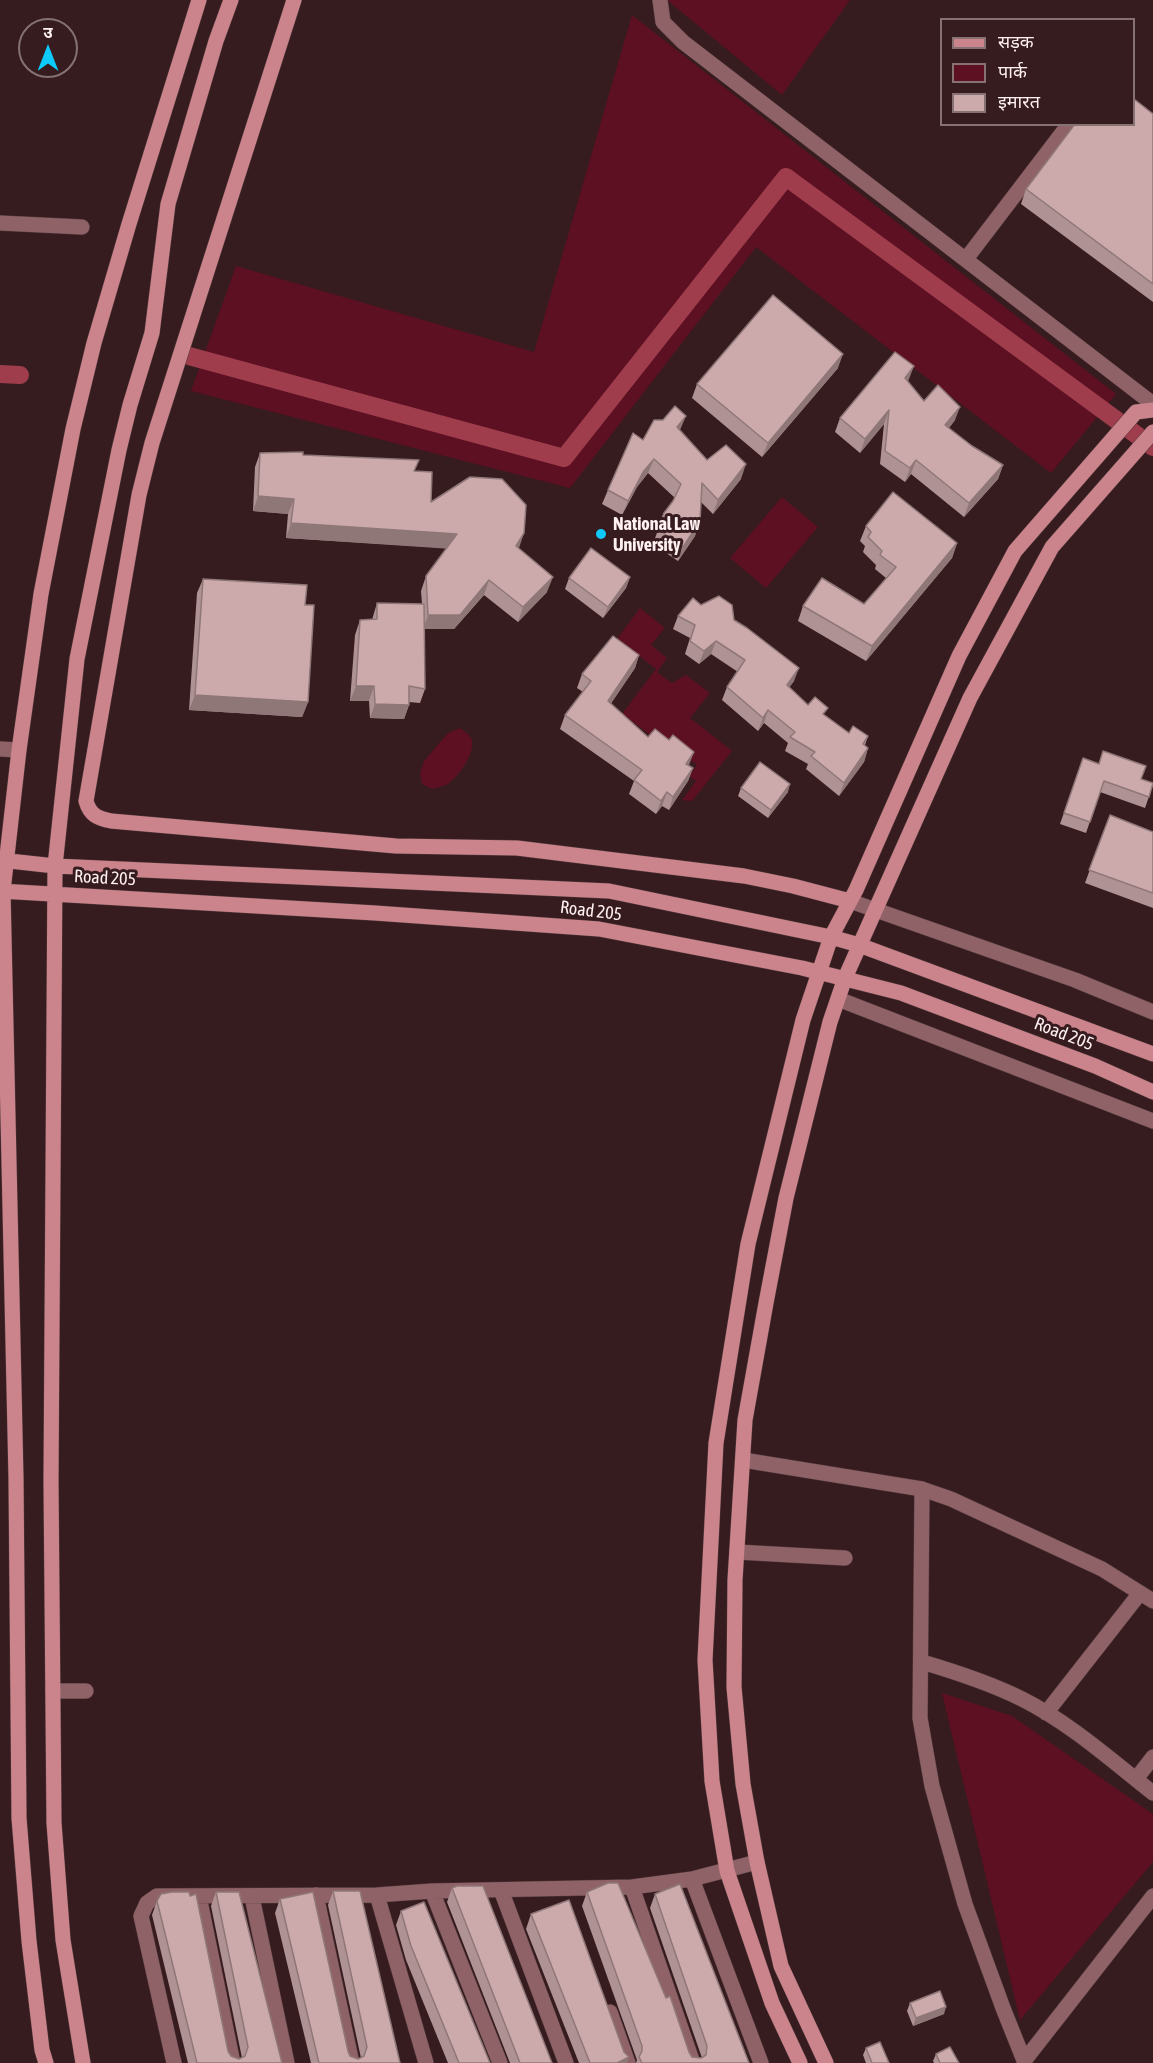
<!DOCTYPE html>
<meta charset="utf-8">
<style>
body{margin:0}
#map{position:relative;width:1153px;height:2063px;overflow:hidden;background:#361c1f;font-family:"Asap Condensed","Noto Sans Devanagari",sans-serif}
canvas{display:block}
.legend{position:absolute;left:940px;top:18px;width:195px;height:108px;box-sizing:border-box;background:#361c1f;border:2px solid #867173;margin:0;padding:8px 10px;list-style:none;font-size:18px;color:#fff0f1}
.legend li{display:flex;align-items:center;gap:12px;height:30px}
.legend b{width:30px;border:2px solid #867173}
.north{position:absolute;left:18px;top:18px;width:60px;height:60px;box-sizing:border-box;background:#361c1f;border:2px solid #867173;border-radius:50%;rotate:0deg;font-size:16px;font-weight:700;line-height:24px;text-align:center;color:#fff0f1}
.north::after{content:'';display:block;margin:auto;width:21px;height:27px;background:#0dcafa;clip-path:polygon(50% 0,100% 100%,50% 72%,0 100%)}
</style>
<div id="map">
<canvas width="1153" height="2063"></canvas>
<ul class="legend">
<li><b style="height:8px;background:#cc848c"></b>सड़क</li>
<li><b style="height:16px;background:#5c1022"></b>पार्क</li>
<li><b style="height:16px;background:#ccaaac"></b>इमारत</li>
</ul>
<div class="north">उ</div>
</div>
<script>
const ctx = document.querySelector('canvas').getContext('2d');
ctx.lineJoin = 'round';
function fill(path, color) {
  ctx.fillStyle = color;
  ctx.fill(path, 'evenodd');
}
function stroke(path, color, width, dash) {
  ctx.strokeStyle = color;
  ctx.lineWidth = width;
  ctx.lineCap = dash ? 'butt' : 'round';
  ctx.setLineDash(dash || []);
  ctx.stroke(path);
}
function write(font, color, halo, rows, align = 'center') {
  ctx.font = font + ' "Asap Condensed",sans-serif';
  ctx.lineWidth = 6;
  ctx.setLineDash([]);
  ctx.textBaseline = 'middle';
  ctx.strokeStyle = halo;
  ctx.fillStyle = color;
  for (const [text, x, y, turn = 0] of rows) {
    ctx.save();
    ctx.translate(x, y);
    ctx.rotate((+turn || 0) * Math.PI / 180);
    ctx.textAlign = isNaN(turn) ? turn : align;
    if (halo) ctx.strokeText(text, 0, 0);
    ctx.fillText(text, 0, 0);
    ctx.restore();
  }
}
fill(new Path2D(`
 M667,0H850L782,95Z
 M632,15L1116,394L1051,473L756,247L570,488L191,391L236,266L534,352Z
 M782,497L818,527L766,588L730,558Z
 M640,608L665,628L651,645L667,658L657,672L672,683L686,675L710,693L690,718L732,751L692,801L682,800L696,781L689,776L697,765L665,741L661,743L622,714L656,669L617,639Z
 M460,728C464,731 469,734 471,738C478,750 457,780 446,785C441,787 436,788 432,789L422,784L420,774L424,761L448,733Z
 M942,1693L1012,1716L1153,1814V1862L1020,2020Z`), '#5c1022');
stroke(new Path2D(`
 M189,356L564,458L786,177L1153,447
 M0,374L20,375`), '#9f3d4d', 18);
const street = new Path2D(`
 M660,0L663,22L683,42L1153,404
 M0,223L82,227
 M966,259L1069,124
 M0,749L19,750
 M850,901L1075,980L1153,1012
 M838,999L1153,1121
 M743,1460L922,1489L920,1718L932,1786L965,1904L1003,2008L1025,2063
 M922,1489L951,1499L1102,1569L1153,1601
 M737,1552L845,1558
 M922,1662C956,1672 990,1683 1022,1699C1070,1723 1111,1760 1153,1793
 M53,1691H86
 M1046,1713L1140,1593
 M1136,1779L1153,1757
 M692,1879L761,2063
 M632,1887L693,2063
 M501,1890L566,2063
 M432,1891L500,2063
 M316,1895L352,2063
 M377,1895L426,2063
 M199,1896L233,2063
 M252,1897L287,2063
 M610,2012L628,2063
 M1024,2061L1153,1896
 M174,2063L141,1916L147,1903L157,1896L377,1895L432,1891L632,1887L692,1879L757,1862`);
const secondary = new Path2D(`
 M294,0L152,443L139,495L86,801C90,815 97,818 111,821L396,846L517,848L744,876L793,886L850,901
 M0,860L55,866L609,891L831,937L859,945L1153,1054
 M0,891L375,913L599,929L802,968L901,993L1095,1066L1153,1092
 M46,2063L42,2050L29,1941L19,1818L16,1478L3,891L19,750L41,594L73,429L94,343L129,224L199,0
 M83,2063L63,1940L54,1823L51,1481L55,866L77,659L119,450L130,405L152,333L168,204L216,41L231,0
 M800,2063L772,2003L727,1871L712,1781L705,1660L716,1443L748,1244L803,1020L831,937L856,890L959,656L1015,551L1136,412L1153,410
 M826,2063L781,1966L757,1862L743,1784L734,1687L735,1580L745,1420L766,1303L786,1198L830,1022L845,978L970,698L1052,547L1153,432`);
stroke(street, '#523a3c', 16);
stroke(secondary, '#523a3c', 16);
stroke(street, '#8f6267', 15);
stroke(secondary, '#cc848c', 15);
fill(new Path2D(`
 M1153,114V302L1021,204L1026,189Z
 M838,368L762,457L692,398L697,384Z
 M909,379L908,381L924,401L955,420L949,428L972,446L1003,465L998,479L964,517L911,474L905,482L880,464L884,424L860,453L835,432L840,418Z
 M680,430L707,460L741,479L713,514L701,502L695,536L678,561L653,544L664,513L675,498L648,473L637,487L622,515L602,504L608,490L643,440Z
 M260,453L303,455L414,471L431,502L518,548L547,592L518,622L484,595L454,629H425V689L420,703L409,702V705L404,719L370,718L369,701H350L355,635L360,620H372L377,603L422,604L421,591L426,576L447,548L286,538L288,514L253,511L255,467Z
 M866,526L957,543L952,558L866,661L798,621L803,606L864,604L886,578L875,569L876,565L863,552L865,546L860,541Z
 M630,577L626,588L603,618L565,589L569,578Z
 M203,579L305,605L308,702L302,717L189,710L197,593Z
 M701,605L734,620L794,681L789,687L808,705L825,716L849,733L868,736L865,745L868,748L864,762L839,796L806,769L808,764L785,751L788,743L764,723L758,731L722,700L727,687L738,672L711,654L699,664L685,654L690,638L673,629L678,616Z
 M639,655L635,668L611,703L648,737L693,768L688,781L669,810L662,806L656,814L629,794L634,781L560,729L565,715L583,692L577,688L582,674Z
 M1083,758L1141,779L1153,785L1145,808L1100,792L1086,833L1060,824Z
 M741,788L788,792L768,818L738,796Z
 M1110,815L1153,832V908L1085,883Z
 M452,1888L552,2063H510L447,1902Z
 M333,1891L400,2063H311L275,1913L280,1899L348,2051L350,2056L358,2059L361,2058L328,1905Z
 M216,1892L282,2063H188L152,1915L157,1901L228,2051L231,2056L239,2059L242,2058L211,1906Z
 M587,1892L666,1998L689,2052L692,2057L701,2058H702L650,1908L655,1894L749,2063H636L637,2060L582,1906Z
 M401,1911L490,2063H448L406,1960L396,1925Z
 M531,1914L627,2063H579L526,1929Z
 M910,2003L944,2014L913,2026L907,2011Z
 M866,2048L889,2063H866L863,2055Z
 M936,2054L959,2063H934L933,2061Z`), '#af9294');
fill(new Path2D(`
 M843,354L838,368L762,457L768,443Z
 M914,366L909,379L900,391L905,378Z
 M960,407L955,420L940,439L945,425Z
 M889,410L884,424L860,453L865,439Z
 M686,416L680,430L677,427Z
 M654,459L648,473L637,487L622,515L628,501L643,472Z
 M916,460L911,474L905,482L910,468Z
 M746,464L741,479L713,514L718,500Z
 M1003,465L998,479L964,517L969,503Z
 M258,496L294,499L288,514L253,511Z
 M700,521L695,536L678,561L683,547Z
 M291,523L457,534L452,549L286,538Z
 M524,533L519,548L511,561L516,546Z
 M957,543L952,558L866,661L872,646Z
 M553,577L547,592L518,622L523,607Z
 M630,577L626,588L603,618L608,607Z
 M489,580L484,595L454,629H423L428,615Z
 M716,641L711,654L699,664L704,651Z
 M639,655L635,668L604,714L608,701Z
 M799,668L794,681L782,698L787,685Z
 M356,686H374L369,701H350Z
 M195,695L308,702L302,717L189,710Z
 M375,704L409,705L404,719L370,718Z
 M768,710L764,723L758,731L763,718Z
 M868,748L864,762L839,796L844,783Z
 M694,752L689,765L686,764Z
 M693,768L688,781L669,810L673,797Z
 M790,784L788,792L768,818L771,810Z
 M667,792L662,806L656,814L661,801Z
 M946,2007L944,2014L913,2026L916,2018Z
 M629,2057L627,2063H617Z`), '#8f7778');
const building = new Path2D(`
 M1134,99L1153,114V284L1026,189L1075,124H1134Z
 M773,295L843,354L768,443L697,384Z
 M895,352L914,366L905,378L924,401L938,385L960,407L945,425L972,446L1003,465L969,503L916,460L910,468L885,451L889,410L865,439L840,418Z
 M675,406L686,416L677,427L707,460L726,445L746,464L718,500L702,483L700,521L683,547L658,529L664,513L673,501L681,484L654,459L643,472L628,501L608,490L633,433L643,440L654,420H663Z
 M303,452V455L419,460L414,471L432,472L431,502L470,477L502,479L526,505L524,533L516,546L553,577L523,607L489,580L460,615H428L426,576L457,534L291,523L294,499L258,496L260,453Z
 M893,492L957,543L872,646L803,606L822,578L864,604L896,567L880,555L882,551L868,537L871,532L866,526Z
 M591,548L630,577L608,607L569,578Z
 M203,579L307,585L305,605H314L308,702L195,695Z
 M719,596L732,605L734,620L747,628L799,668L787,685L808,705L815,697L828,708L823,714L849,733L853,726L868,736L863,744L868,748L844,783L811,756L815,752L790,737L795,732L768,710L763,718L727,687L745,660L716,641L704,651L690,641L695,625L678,616L693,598L701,605Z
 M377,603L424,604L425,689L409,686V705L375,704L374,686H356L360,620L377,619Z
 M613,636L639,655L608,701L648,737L655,729L669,740L673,735L694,752L686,764L693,768L673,797L667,792L661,801L634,780L642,770L565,715L591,681L582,674Z
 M1103,751L1146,766L1141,779L1153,783L1149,797L1104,781L1090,822L1064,813L1083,758L1099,764Z
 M760,762L790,784L771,810L741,788Z
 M1110,815L1153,832V893L1089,870Z
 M608,1883H618L666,1998L670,1996L689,2052L692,2057L701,2058L706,2055L707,2046L655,1894L680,1884L749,2063H642L639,2057L642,2051V2046L587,1892Z
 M457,1886H483L552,2063H520L452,1888Z
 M333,1891H360L400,2063H319L280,1899L313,1892L348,2051L350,2056L358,2059L364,2056L367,2047Z
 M172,1892H189L190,1896L196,1894L228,2051L231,2056L239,2059L245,2056L248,2047L216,1892H239L282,2063H197L157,1901L161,1894Z
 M569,1900L624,2052L629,2057L617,2063H590L531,1914Z
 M424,1902L490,2063H459L411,1946L401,1911Z
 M940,1991L946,2007L916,2018L910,2003Z
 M880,2042L889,2063H872L866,2048Z
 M950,2047L959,2063H940L936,2054Z`);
fill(building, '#ccaaac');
stroke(building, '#8f7778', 1.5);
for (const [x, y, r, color] of [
 [601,534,6,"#0dcafa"]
]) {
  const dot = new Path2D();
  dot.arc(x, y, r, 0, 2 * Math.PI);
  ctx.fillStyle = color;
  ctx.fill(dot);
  stroke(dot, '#361c1f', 2);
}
write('bold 18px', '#fff0f1', '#361c1f', [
 ["National Law",613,524],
 ["University",613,545]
], 'left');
write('18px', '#fff0f1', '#361c1f', [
 ["Road 205",105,878,3],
 ["Road 205",591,911,7],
 ["Road 205",1064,1034,21]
]);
</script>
